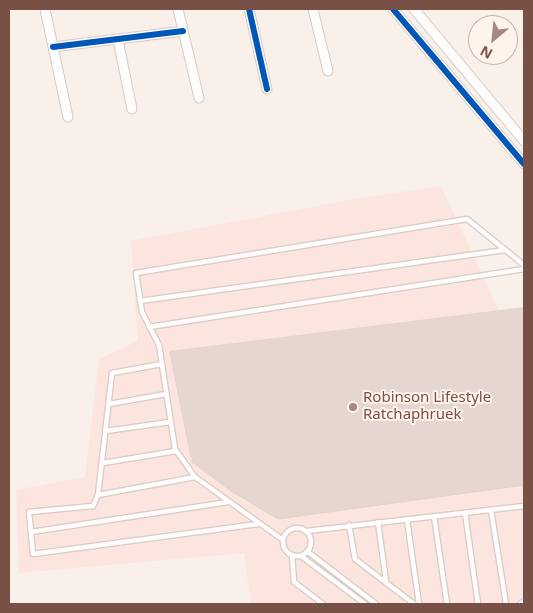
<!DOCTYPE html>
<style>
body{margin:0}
#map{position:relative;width:533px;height:613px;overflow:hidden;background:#f8f0e9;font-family:"Noto Sans",sans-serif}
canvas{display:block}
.frame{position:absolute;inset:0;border:10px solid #795046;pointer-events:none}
.north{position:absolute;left:468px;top:15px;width:50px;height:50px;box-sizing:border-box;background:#fff4eb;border:1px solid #c9b2a9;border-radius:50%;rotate:208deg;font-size:14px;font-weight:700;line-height:20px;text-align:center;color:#795046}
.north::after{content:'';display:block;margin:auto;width:18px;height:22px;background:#a5887f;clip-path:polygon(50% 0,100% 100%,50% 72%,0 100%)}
</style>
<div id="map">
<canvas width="533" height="613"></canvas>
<div class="frame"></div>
<div class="north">N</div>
</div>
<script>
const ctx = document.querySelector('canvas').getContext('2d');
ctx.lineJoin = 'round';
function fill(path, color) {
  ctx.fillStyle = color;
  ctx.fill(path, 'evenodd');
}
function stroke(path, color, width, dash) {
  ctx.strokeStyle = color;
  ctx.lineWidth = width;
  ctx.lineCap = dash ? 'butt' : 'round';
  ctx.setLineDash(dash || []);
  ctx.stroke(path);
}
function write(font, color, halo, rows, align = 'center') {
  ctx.font = font + ' "Noto Sans",sans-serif';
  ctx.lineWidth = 4;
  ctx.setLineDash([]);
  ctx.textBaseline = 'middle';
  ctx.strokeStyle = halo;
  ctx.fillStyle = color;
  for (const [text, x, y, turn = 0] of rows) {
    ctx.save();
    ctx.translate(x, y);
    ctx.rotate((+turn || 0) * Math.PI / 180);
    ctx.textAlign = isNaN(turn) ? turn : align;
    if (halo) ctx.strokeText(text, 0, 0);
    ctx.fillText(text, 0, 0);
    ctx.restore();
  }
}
fill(new Path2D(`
 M441,186L524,365V604H251L244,553L19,573L16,490L85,477L99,359L138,341L131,241L355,199Z`), '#fce5df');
const building = new Path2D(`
 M524,308V485L278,519L231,491L192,462L170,352Z`);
fill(building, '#e5d6d0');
stroke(building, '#e1d2cb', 1);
const lane = new Path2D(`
 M140,301L505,250
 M149,327L524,269
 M109,404L166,394
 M106,431L170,422
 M103,463L176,451
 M98,495L112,373L162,364
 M228,502L31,532L33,554L258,524
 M491,510L506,604
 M465,513L478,604
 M434,516L447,604
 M407,520L419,604
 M378,522L386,581
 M349,525L355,559L414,604
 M283 542a14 14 0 1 1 28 0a14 14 0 1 1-28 0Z
 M307,531L524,506
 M31,532L29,512L93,506L98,495L195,477
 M283,540L195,477L175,449L159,345L142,312L136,273L467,219L524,265
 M308,552L376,604
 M292,555L294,582L323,604
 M301,556L365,604
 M520,604L524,601`);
const street = new Path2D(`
 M45,9L68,117
 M178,9L199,98
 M249,9L267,89
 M313,9L328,71
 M393,9L524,164
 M414,9L524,141
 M118,40L132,109
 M53,47L183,31`);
stroke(lane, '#d6cbc6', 7);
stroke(street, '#d6cbc6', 11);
stroke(lane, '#fefdfc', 4.5);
stroke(street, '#fefdfc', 9);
stroke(new Path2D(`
 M249,9L267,89
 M393,9L524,164
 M53,47L183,31`), '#0057b8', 6);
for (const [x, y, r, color] of [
 [353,407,5,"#a5887f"]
]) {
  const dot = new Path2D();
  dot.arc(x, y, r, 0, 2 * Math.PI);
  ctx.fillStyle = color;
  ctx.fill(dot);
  stroke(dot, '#fff4eb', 2);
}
write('15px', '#795046', '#fff4eb', [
 ["Robinson Lifestyle",363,398],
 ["Ratchaphruek",363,415]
], 'left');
</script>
